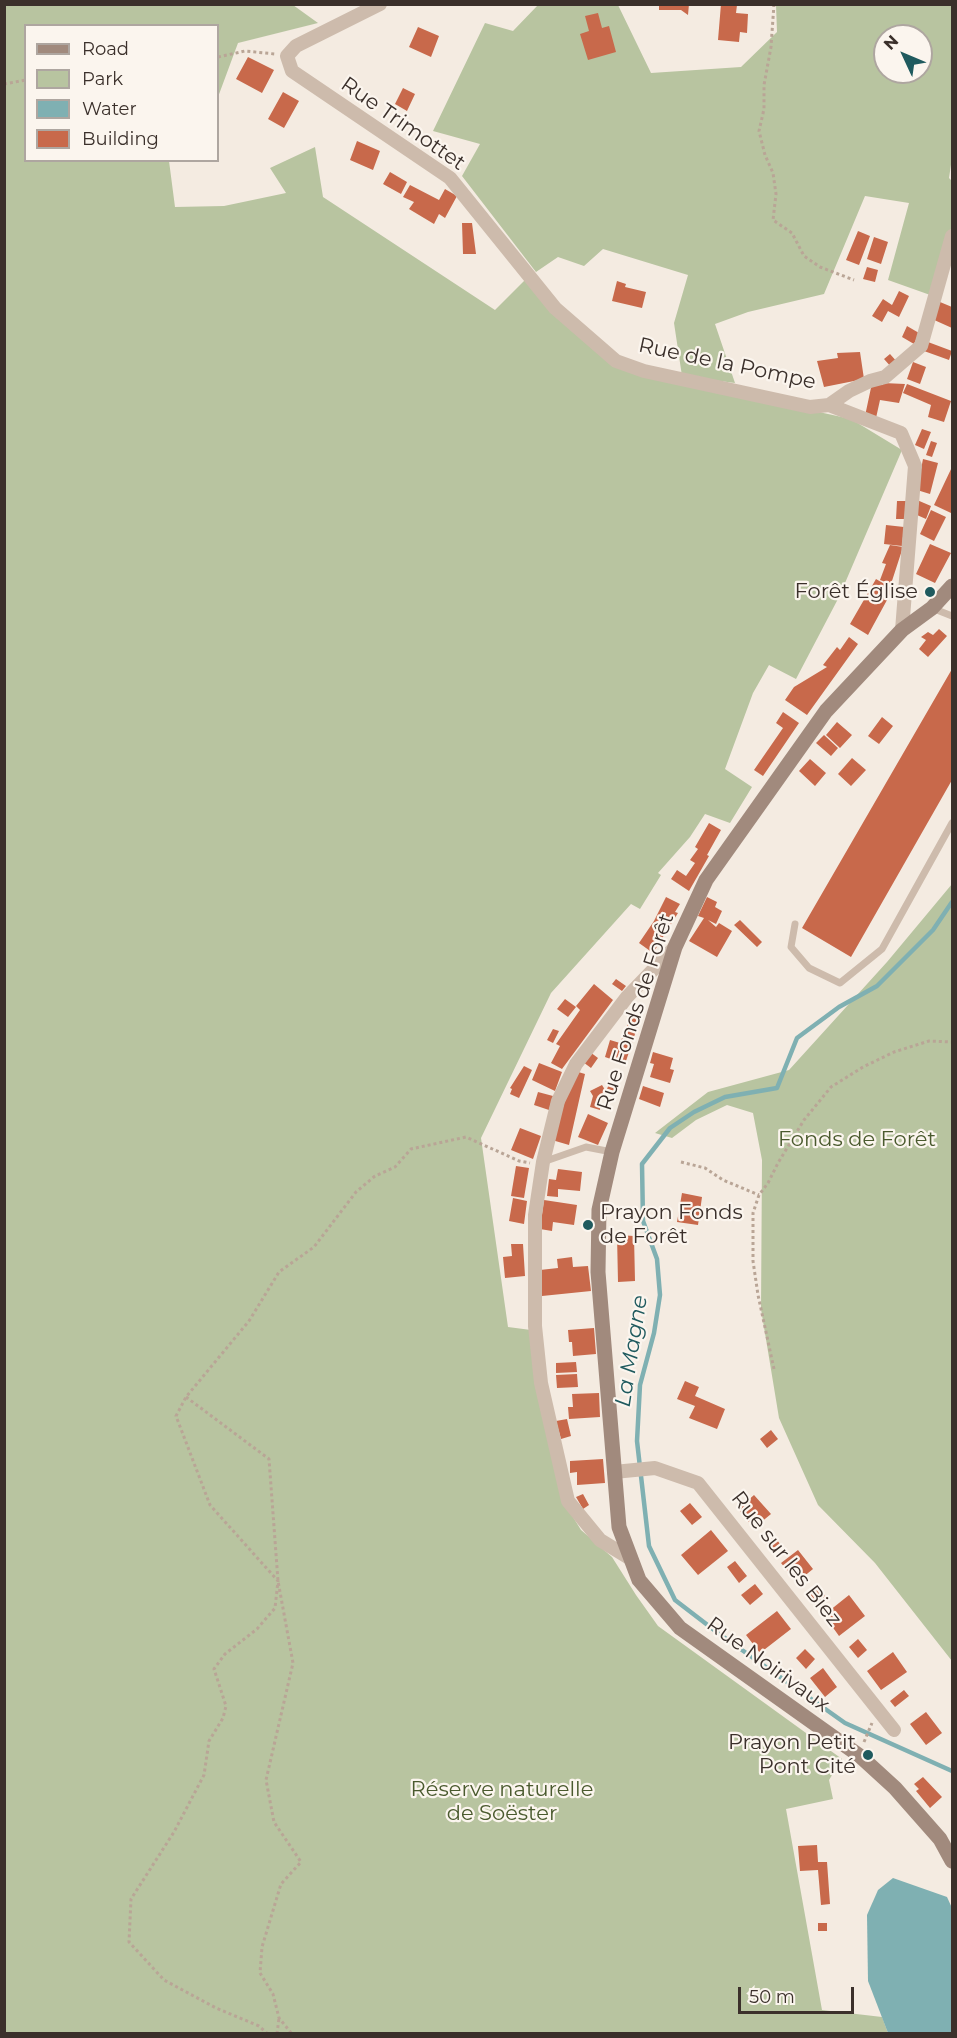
<!DOCTYPE html>
<meta charset="utf-8">
<style>
body{margin:0}
#map{position:relative;width:957px;height:2038px;overflow:hidden;background:#f4ebe1;font-family:Montserrat,sans-serif}
canvas{display:block}
.frame{position:absolute;inset:0;border:6px solid #3b302b;pointer-events:none}
.legend{position:absolute;left:24px;top:24px;width:195px;height:138px;box-sizing:border-box;background:#fbf5ee;border:2px solid #aea6a0;margin:0;padding:8px 10px;list-style:none;font-size:18px;color:#3b302b}
.legend li{display:flex;align-items:center;gap:12px;height:30px}
.legend b{width:30px;border:2px solid #aea6a0}
.north{position:absolute;left:873px;top:24px;width:60px;height:60px;box-sizing:border-box;background:#fbf5ee;border:2px solid #aea6a0;border-radius:50%;rotate:314deg;font-size:16px;font-weight:700;line-height:24px;text-align:center;color:#3b302b}
.north::after{content:'';display:block;margin:auto;width:21px;height:27px;background:#1f5a5e;clip-path:polygon(50% 0,100% 100%,50% 72%,0 100%)}
.scale{position:absolute;left:738px;top:1987px;width:116px;height:27px;box-sizing:border-box;border:3px solid #3b302b;border-top:0;padding-left:8px;font-size:18px;line-height:21px;white-space:nowrap;color:#3b302b;-webkit-text-stroke:4px #fbf5ee;paint-order:stroke}
</style>
<div id="map">
<canvas width="957" height="2038"></canvas>
<div class="frame"></div>
<ul class="legend">
<li><b style="height:8px;background:#a18a7d"></b>Road</li>
<li><b style="height:16px;background:#b8c4a0"></b>Park</li>
<li><b style="height:16px;background:#7fb0b2"></b>Water</li>
<li><b style="height:16px;background:#c8694b"></b>Building</li>
</ul>
<div class="north">N</div>
<div class="scale">50 m</div>
</div>
<script>
const ctx = document.querySelector('canvas').getContext('2d');
ctx.lineJoin = 'round';
function fill(path, color) {
  ctx.fillStyle = color;
  ctx.fill(path, 'evenodd');
}
function stroke(path, color, width, dash) {
  ctx.strokeStyle = color;
  ctx.lineWidth = width;
  ctx.lineCap = dash ? 'butt' : 'round';
  ctx.setLineDash(dash || []);
  ctx.stroke(path);
}
function write(font, color, halo, rows, align = 'center') {
  ctx.font = font + ' Montserrat,sans-serif';
  ctx.lineWidth = 4.5;
  ctx.setLineDash([]);
  ctx.textBaseline = 'middle';
  ctx.strokeStyle = halo;
  ctx.fillStyle = color;
  for (const [text, x, y, turn = 0] of rows) {
    ctx.save();
    ctx.translate(x, y);
    ctx.rotate((+turn || 0) * Math.PI / 180);
    ctx.textAlign = isNaN(turn) ? turn : align;
    if (halo) ctx.strokeText(text, 0, 0);
    ctx.fillText(text, 0, 0);
    ctx.restore();
  }
}
fill(new Path2D(`
 M5,5H293L318,23L238,43L218,97V26H26V160L169,161L175,207L224,206L286,193L270,168L315,147L323,197L495,310L525,280L621,369L851,419L902,450L839,597L796,679L769,665L753,693L725,769L752,787L730,823L705,814L690,837L658,873L661,875L640,909L631,904L551,993L481,1138L508,1327L531,1330L565,1504L581,1530L612,1557L636,1595L658,1626L842,1759L829,1780L833,1799L786,1809L822,2010L882,2017L888,2033L5,2034Z
 M538,5H618L651,73L741,67L777,32L776,5H952V158L949,178L952,181V225L933,296L888,280L909,203L865,196L824,294L748,312L715,324L735,383L682,376L674,323L688,275L603,249L584,266L558,257L536,272L462,176L480,144L433,131L485,23L513,31ZM885,36H921V72H885Z
 M952,884V1661L875,1563L818,1505L779,1418L761,1309L762,1160L753,1113L727,1105L696,1120L672,1138L655,1133L708,1092L789,1070L887,962Z`), '#b8c4a0');
fill(new Path2D(`
 M893,1878L947,1897L952,1908V2033H888L868,1981L867,1915L878,1890Z`), '#7fb0b2');
stroke(new Path2D(`
 M952,902L933,930L877,986L839,1007L797,1038L777,1088L725,1097L694,1112L670,1128L642,1164L643,1221L657,1259L660,1295L654,1333L640,1385L637,1441L649,1546L675,1600L718,1633L845,1723L952,1771`), '#7fb0b2', 4.5);
fill(new Path2D(`
 M659,4H689L688,15L681,10H659Z
 M721,4L737,5L736,13L748,14L747,33L740,32L739,42L718,40Z
 M598,13L602,28L609,26L616,52L588,60L580,34L589,31L585,16Z
 M418,27L439,36L431,57L409,47Z
 M248,57L274,70L262,93L236,79Z
 M403,88L415,94L407,111L395,104Z
 M283,92L299,101L284,128L268,119Z
 M357,141L380,151L373,170L350,160Z
 M390,172L407,182L401,194L383,184Z
 M410,185L439,200L445,189L457,196L445,218L439,214L434,224L409,209L414,202L403,197Z
 M462,223H472L476,254H463Z
 M858,231L870,236L859,265L846,260Z
 M874,237L888,242L881,264L867,259Z
 M867,267L878,270L875,282L863,279Z
 M617,281L626,284L625,287L646,292L642,308L612,301Z
 M899,291L909,296L899,317L888,311L882,322L872,316L883,299L892,305Z
 M940,302L952,307V328L932,319Z
 M907,326L919,333L914,344L902,337Z
 M928,342L952,351L949,360L924,351Z
 M860,352L864,379L824,387L817,361L838,358L837,353Z
 M890,354L898,363L892,368L884,359Z
 M913,362L926,367L920,384L907,379Z
 M872,383L883,385V383L905,384L899,403L880,400L876,418L865,416Z
 M907,384L951,401L944,422L928,417L931,405L903,393Z
 M922,429L931,432L924,449L915,445Z
 M931,441L937,443L932,457L926,455Z
 M923,459L938,463L930,494L917,490Z
 M952,467V509L951,513L934,505Z
 M917,500L931,506L926,519L917,515Z
 M897,501H906V519H896Z
 M931,510L946,517L934,541L920,534Z
 M886,525L904,527L902,546L884,544Z
 M930,544L951,553L935,583L916,574Z
 M890,545L903,547L891,584L880,580L886,564L882,563Z
 M876,579L893,589L868,635L850,624Z
 M939,629L947,636L928,657L919,649L926,640L921,637L928,632L933,635Z
 M849,637L858,644L807,715L785,700L794,687L827,667L823,665L837,647L840,650Z
 M952,669V780L851,957L802,928Z
 M783,712L799,723L763,776L754,770L783,728L776,723Z
 M882,717L893,726L879,744L868,736Z
 M837,722L852,735L840,748L826,735Z
 M824,735L838,748L831,756L816,743Z
 M852,758L866,770L851,786L838,774Z
 M810,759L826,773L815,786L799,771Z
 M709,823L721,830L707,855L709,856L689,891L671,879L677,870L686,876L695,863L690,860L698,849L695,847Z
 M666,897L680,904L675,912L678,913L653,953L639,943L654,921Z
 M707,897L717,902L715,907L722,911L716,924L708,920L716,927L719,923L732,931L717,957L689,941L704,918L698,916Z
 M740,920L762,942L757,947L734,925Z
 M616,979L626,986L622,991L612,984Z
 M594,984L613,1000L562,1069L551,1063L560,1046L556,1044L580,1010L576,1006Z
 M565,999L576,1007L568,1017L557,1009Z
 M631,1016L640,1019L625,1064L605,1057L610,1040L620,1043Z
 M553,1029L559,1031L553,1043L547,1040Z
 M590,1052L598,1058L591,1068L583,1062Z
 M653,1052L673,1058L670,1069L674,1070L670,1083L650,1077L654,1064L650,1063Z
 M539,1063L562,1072L555,1091L532,1080Z
 M524,1066L532,1070L519,1098L510,1094L512,1089L510,1088Z
 M575,1071L585,1074L569,1145L552,1140Z
 M609,1084L618,1086L617,1092L607,1089Z
 M602,1085L607,1093L601,1096L600,1110L590,1107L593,1096L590,1091Z
 M643,1086L664,1093L660,1107L639,1099Z
 M538,1092L553,1096L549,1110L534,1105Z
 M588,1114L608,1123L598,1145L578,1137Z
 M520,1128L541,1136L533,1159L511,1150Z
 M516,1166L529,1168L524,1198L511,1196Z
 M558,1169L582,1172L580,1191L558,1189V1197L547,1196L549,1179L556,1180Z
 M682,1193L702,1197L698,1225L677,1222Z
 M513,1198L527,1201L524,1224L509,1221Z
 M544,1200L577,1205L574,1225L553,1222L552,1231L540,1229Z
 M617,1235L634,1236L635,1281L618,1282Z
 M511,1244H523L525,1276L505,1278L503,1257L512,1256Z
 M572,1257L573,1267L588,1266L591,1291L542,1296L540,1270L558,1268L557,1259Z
 M594,1328L596,1354L573,1356L572,1342H569L568,1330Z
 M576,1362L577,1372L556,1373V1363Z
 M577,1374L578,1387L557,1388L556,1375Z
 M685,1381L699,1387L695,1396L725,1409L717,1429L689,1418L695,1406L677,1399Z
 M599,1393L600,1417L569,1419L568,1407H573L572,1394Z
 M567,1419L571,1436L561,1439L556,1421Z
 M771,1430L778,1439L767,1448L760,1439Z
 M603,1459L605,1483L577,1485V1472L570,1473V1461Z
 M583,1494L589,1505L583,1509L576,1497Z
 M754,1495L771,1514L754,1528L738,1509Z
 M690,1503L702,1517L692,1525L680,1511Z
 M711,1530L728,1551L698,1575L681,1555Z
 M772,1533L780,1544L772,1550L763,1539Z
 M798,1550L813,1569L797,1582L781,1563Z
 M735,1561L747,1576L739,1583L727,1567Z
 M755,1584L763,1594L750,1605L741,1595Z
 M817,1585L827,1598L816,1607L806,1593Z
 M849,1595L865,1616L839,1636L824,1615Z
 M777,1611L791,1629L760,1653L746,1635Z
 M858,1639L867,1650L858,1658L849,1647Z
 M805,1649L815,1659L806,1669L796,1658Z
 M893,1652L907,1672L881,1690L867,1671Z
 M823,1668L837,1687L825,1697L810,1678Z
 M904,1690L909,1696L895,1707L890,1701Z
 M926,1712L942,1733L926,1745L910,1724Z
 M923,1777L942,1797L930,1808L916,1791L919,1789L914,1784Z
 M817,1845L818,1862H827L830,1904L821,1905L818,1870L800,1871L798,1846Z
 M818,1923H827V1931H818Z`), '#c8694b');
stroke(new Path2D(`
 M774,4L771,47L764,85V109L759,131L765,155L773,173L776,194L773,220L792,233L804,256L820,267L854,280
 M218,57L245,51L275,54
 M4,84L26,80
 M681,1162L705,1168L723,1180L759,1195
 M774,1369L758,1295L753,1261V1213L759,1195L768,1183L778,1163L804,1120L831,1087L863,1067L894,1052L929,1041L952,1042
 M186,1397L269,1459L278,1581L293,1663L266,1780L274,1822L301,1862L281,1884L262,1947L260,1973L273,1994L279,2018L292,2034
 M864,1742L872,1723
 M268,2034L259,2026L216,2008L164,1980L129,1942L131,1899L174,1832L204,1775L209,1741L223,1718L226,1706L214,1669L225,1654L257,1629L275,1608L278,1581L210,1505L176,1416L186,1397L249,1321L279,1272L314,1247L356,1192L375,1176L395,1167L411,1149L466,1137L519,1161L530,1163
 M277,2034L279,2018`), '#b9a596', 3, [3, 3]);
stroke(new Path2D(`
 M932,608L952,616
 M795,924L791,947L809,968L840,983L882,949L952,823
 M543,1162L586,1147L612,1152`), '#cdbbac', 7);
stroke(new Path2D(`
 M380,4L296,46L287,56L292,71L450,178L555,308L616,361L644,371L810,407L829,405L901,433L915,466L902,630
 M829,405L849,391L870,381L885,377L921,346L952,236
 M614,1472L655,1468L698,1483L894,1730
 M631,1559L600,1540L568,1501L541,1383L535,1326V1215L543,1162L558,1101L576,1064L627,997L675,947`), '#cdbbac', 14);
stroke(new Path2D(`
 M952,586L932,608L902,630L826,711L706,880L675,947L612,1152L599,1210L598,1272L619,1527L639,1580L680,1628L860,1756L895,1788L940,1839L952,1861`), '#a18a7d', 15);
for (const [x, y, r, color] of [
 [930,592,6,"#1f5a5e"],
 [588,1225,6,"#1f5a5e"],
 [868,1755,6,"#1f5a5e"]
]) {
  const dot = new Path2D();
  dot.arc(x, y, r, 0, 2 * Math.PI);
  ctx.fillStyle = color;
  ctx.fill(dot);
  stroke(dot, '#fbf5ee', 2);
}
write('21px', '#3b302b', '#fbf5ee', [
 ["Rue Trimottet",403,124,35],
 ["Rue de la Pompe",727,364,12],
 ["Rue Fonds de Forêt",636,1012,-72],
 ["Rue sur les Biez",786,1559,52],
 ["Rue Noirivaux",768,1665,36]
]);
write('21px', '#3b302b', '#fbf5ee', [
 ["Forêt Église",918,592],
 ["Prayon Fonds",600,1213,"left"],
 ["de Forêt",600,1237,"left"],
 ["Prayon Petit",856,1743],
 ["Pont Cité",856,1767]
], 'right');
write('21px', '#4a5a2e', '#fbf5ee', [
 ["Fonds de Forêt",857,1140],
 ["Réserve naturelle",502,1790],
 ["de Soëster",502,1814]
]);
write('italic 22px', '#1f5a5e', '#fbf5ee', [
 ["La Magne",632,1351,-81]
]);
</script>
